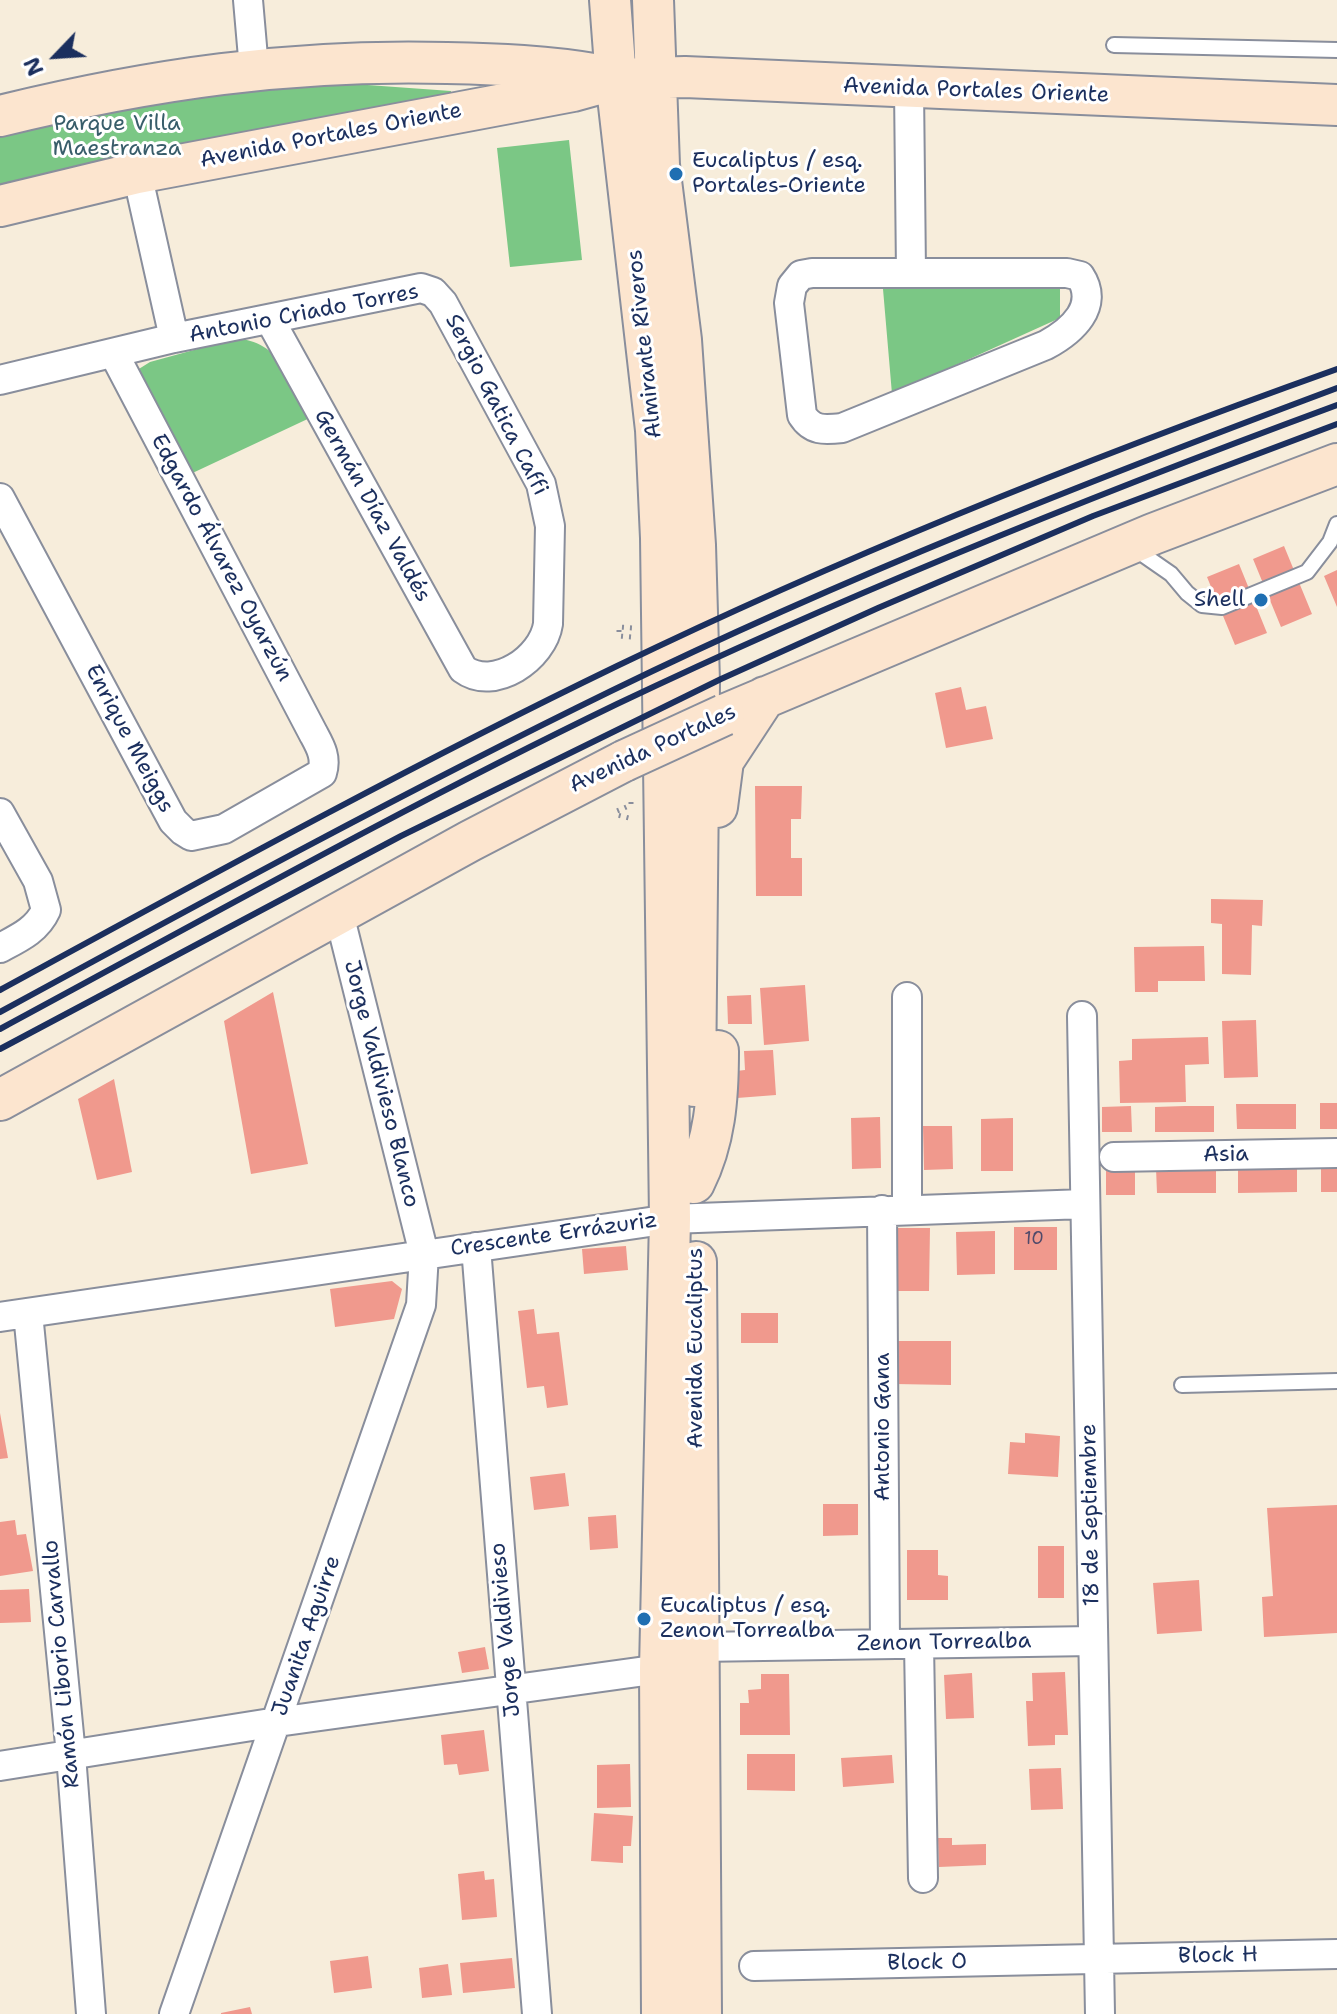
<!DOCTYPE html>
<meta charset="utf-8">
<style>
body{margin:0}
#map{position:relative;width:1337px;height:2014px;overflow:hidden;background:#f7eddb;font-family:"Shantell Sans",sans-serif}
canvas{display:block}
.north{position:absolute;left:16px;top:16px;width:80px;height:80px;-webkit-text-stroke:6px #fff;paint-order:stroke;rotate:245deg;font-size:22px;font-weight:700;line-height:32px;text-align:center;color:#1b2f5e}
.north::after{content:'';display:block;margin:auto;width:28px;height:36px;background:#1b2f5e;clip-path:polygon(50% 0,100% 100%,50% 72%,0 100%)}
</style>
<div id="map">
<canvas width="1337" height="2014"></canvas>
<div class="north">N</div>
</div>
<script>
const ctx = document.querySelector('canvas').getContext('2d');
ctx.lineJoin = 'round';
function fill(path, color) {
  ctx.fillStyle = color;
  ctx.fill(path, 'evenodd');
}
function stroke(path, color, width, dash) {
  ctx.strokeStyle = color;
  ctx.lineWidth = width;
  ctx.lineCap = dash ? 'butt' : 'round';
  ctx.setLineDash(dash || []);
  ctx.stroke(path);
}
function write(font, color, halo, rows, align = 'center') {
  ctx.font = font + ' "Shantell Sans",sans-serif';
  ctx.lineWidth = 6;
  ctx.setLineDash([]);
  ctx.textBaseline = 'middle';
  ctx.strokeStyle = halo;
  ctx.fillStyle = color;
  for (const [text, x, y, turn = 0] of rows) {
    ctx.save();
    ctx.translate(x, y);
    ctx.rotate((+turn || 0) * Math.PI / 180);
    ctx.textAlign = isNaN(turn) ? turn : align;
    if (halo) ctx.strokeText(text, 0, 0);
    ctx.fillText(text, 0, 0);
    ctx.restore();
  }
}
fill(new Path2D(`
 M284,79L451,91L452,106L0,197V126Z
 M569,140L582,260L510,267L497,148Z
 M883,289H1060V318L892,394Z
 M234,339C278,338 294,383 314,416L184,477L134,372L150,362Z`), '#7bc785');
fill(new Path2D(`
 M1284,546L1312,614L1281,627L1253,559Z
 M1239,564L1267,633L1235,645L1207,577Z
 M1337,570V607L1324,576Z
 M961,687L966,710L986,706L993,739L946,748L935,693Z
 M755,786H802L801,819H791V858H802V896H756Z
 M1211,899L1263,900L1262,926L1252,925L1251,975L1222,974V924L1211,923Z
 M1204,946L1205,981H1158V992H1135L1134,947Z
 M805,985L809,1041L764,1045L760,988Z
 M273,992L308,1164L251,1174L224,1021Z
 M751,995L752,1024H728L727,996Z
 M1256,1020L1258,1077L1224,1078L1222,1021Z
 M1208,1037L1209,1064L1185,1065L1186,1102L1120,1103L1119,1061L1132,1060V1039Z
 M773,1050L776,1095L737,1098L736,1071L745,1070L744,1051Z
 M114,1079L132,1172L97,1180L78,1099Z
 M1320,1103H1337V1129H1320Z
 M1236,1104H1296V1129H1237Z
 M1131,1106L1132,1132H1102V1107Z
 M1185,1106H1214V1132H1155V1107Z
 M880,1117L881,1168L852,1169L851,1118Z
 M1013,1118V1171H981V1119Z
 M923,1126H952L953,1169L924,1170Z
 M1216,1167V1193H1157L1156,1168Z
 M1238,1167H1297V1192L1238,1193Z
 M1321,1167H1337V1192H1321Z
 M1106,1169H1135V1195H1106Z
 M1014,1227H1057V1270H1014Z
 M894,1228H930L929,1291H893Z
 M995,1231V1274L957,1275L956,1232Z
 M626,1246L628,1270L584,1274L582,1249Z
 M392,1281L402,1289L394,1319L335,1327L330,1289Z
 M534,1309L537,1334L559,1332L568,1405L547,1408L544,1386L527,1388L518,1311Z
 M741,1313H778V1343H741Z
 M896,1341H951V1385L895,1384Z
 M0,1413L8,1458L0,1459Z
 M1025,1433L1060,1436L1058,1477L1008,1474L1010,1442L1025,1443Z
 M565,1473L569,1506L534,1510L530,1477Z
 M823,1504H858V1535L823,1536Z
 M1337,1505V1633L1264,1637L1262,1597L1273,1596L1267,1508Z
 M616,1515L618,1548L590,1550L588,1517Z
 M15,1520L17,1535L26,1534L33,1571L0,1576V1522Z
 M1038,1546H1064V1598H1038Z
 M907,1550H938V1575L948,1576V1600H907Z
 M1199,1580L1202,1631L1157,1634L1153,1583Z
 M29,1589L31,1622L0,1623V1590Z
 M485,1647L489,1669L462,1673L458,1652Z
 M1065,1672L1068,1735H1055V1745L1028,1746L1026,1701H1033L1032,1673Z
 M972,1673L974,1718L946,1719L944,1675Z
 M761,1674H789L790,1735H740V1703H749L748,1690L761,1689Z
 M484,1730L489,1771L459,1775L457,1764L444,1765L441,1735Z
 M747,1754H795V1791L747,1790Z
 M892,1755L894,1783L843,1787L841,1758Z
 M630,1764L631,1807L597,1808V1765Z
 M1061,1768L1063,1809L1031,1810L1029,1769Z
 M594,1813L633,1816L631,1846H623V1863L591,1861Z
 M938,1838H952V1845L986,1844V1865L939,1867Z
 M484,1871L485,1880L494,1879L497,1917L462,1920L458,1874Z
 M368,1956L372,1988L334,1993L330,1961Z
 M512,1958L515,1988L463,1993L460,1963Z
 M448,1964L452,1995L422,1998L419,1968Z
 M250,2007L252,2014H221V2013Z`), '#f0998d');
const lane = new Path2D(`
 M1114,45L1337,50
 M1135,549L1171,574L1187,593L1202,605L1222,607L1307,572L1330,542L1337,524
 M1182,1385L1337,1381`);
const street = new Path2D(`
 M248,0L254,69
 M909,88L911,273
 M137,173L174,338
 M812,273H1067L1080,276C1100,306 1072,331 1046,345L842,428C824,430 812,431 802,415L789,303L792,286L801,275Z
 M0,380L174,338L421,288L433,292L443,303L541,484L550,526L548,624C543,658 494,692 463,669L270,320
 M0,498L173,821L183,831L191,836L224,829L322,773C327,757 320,746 313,733L114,354
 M0,813L38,881L46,910C37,930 19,938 0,948
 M907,997V1209
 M1082,1016L1100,2014
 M1114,1157L1337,1153
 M882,1210L885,1644
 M476,1247L537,2014
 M28,1313L71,1755L91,2014
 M0,1317L670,1219L1085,1204
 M919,1644L923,1878
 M698,1647L1093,1641
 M0,1766L277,1722L660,1669
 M754,1966L1337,1954
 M174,2014L421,1305L424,1254L339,914`);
const secondary = new Path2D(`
 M610,0L616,79L656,430L661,538L670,1219L660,1669L662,2014
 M653,0L659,165L681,340L695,545L699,682L695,1086
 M0,116C151,79 291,59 447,63C497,64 549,66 599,75
 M0,206L137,173L573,91L616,79L685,77L1337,105
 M724,715L1153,534L1337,464
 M717,807L723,761L765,697
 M0,1100L470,841L624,761
 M694,1183C715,1141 718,1098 718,1051
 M696,1262L701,2014`);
stroke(lane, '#898e9c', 18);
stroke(street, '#898e9c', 32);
stroke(secondary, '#898e9c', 44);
stroke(new Path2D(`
 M631,637L619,636V627L633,628
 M631,802V805L617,811V815L633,819`), '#898e9c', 5, [2, 6]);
stroke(lane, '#fff', 14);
stroke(street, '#fff', 28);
stroke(secondary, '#fce5cf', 40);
stroke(new Path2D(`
 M0,990C204,879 408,767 617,666C851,553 1093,456 1337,369
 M0,1012C202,902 404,792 611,691C847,576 1091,480 1337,388
 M0,1029C204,919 408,805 617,704C852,592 1093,495 1337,405
 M0,1049L401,836L721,679L878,608L1093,516L1337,424`), '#1b2f5e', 6);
const secondaryBridge = new Path2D(`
 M624,761L724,715`);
stroke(secondaryBridge, '#898e9c', 44, []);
stroke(secondaryBridge, '#fce5cf', 40);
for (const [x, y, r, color] of [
 [676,174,8,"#1f6fb2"],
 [1261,600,8,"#1f6fb2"],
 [644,1619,8,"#1f6fb2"]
]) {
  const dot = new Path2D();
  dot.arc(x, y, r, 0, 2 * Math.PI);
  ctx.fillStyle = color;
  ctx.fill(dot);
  stroke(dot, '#fff', 3);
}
write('18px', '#504a6a', null, [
 ["10",1034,1239]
]);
write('22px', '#1b2f5e', '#fff', [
 ["Avenida Portales Oriente",976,91,2],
 ["Avenida Portales Oriente",331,136,-11],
 ["Antonio Criado Torres",304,314,-11],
 ["Almirante Riveros",645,344,-96],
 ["Sergio Gatica Caffi",496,405,63],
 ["Germán Díaz Valdés",372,506,61],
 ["Edgardo Álvarez Oyarzún",221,558,62],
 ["Enrique Meiggs",129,739,62],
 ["Avenida Portales",653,749,-25],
 ["Jorge Valdivieso Blanco",381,1084,76],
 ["Asia",1226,1155,-1],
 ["Crescente Errázuriz",554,1235,-8],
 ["Avenida Eucaliptus",696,1348,-90],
 ["Antonio Gana",883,1427,-90],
 ["18 de Septiembre",1091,1515,-91],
 ["Jorge Valdivieso",506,1630,-95],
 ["Juanita Aguirre",307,1636,-71],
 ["Zenon Torrealba",944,1643,-1],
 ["Ramón Liborio Carvallo",62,1664,-95],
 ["Block H",1218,1956,-1],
 ["Block O",927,1963,-1]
]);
write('22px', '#385d6a', '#fff', [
 ["Parque Villa",117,124],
 ["Maestranza",117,149]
]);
write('22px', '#1b2f5e', '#fff', [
 ["Eucaliptus / esq.",692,161],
 ["Portales-Oriente",692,186],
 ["Shell",1245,600,"right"],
 ["Eucaliptus / esq.",660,1606],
 ["Zenon Torrealba",660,1631]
], 'left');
</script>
